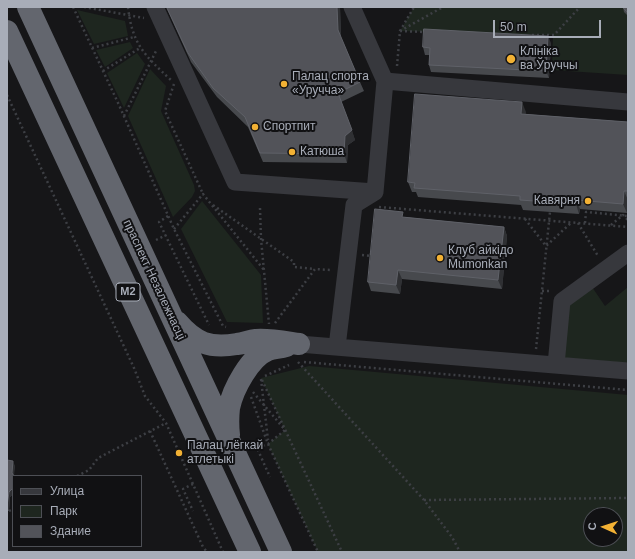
<!DOCTYPE html>
<meta charset="utf-8">
<style>
body{margin:0}
#map{position:relative;width:635px;height:559px;overflow:hidden;background:#161618;font-family:Arial,sans-serif}
canvas{display:block}
.frame{position:absolute;inset:0;border:8px solid #a8adb8;pointer-events:none}
.legend{position:absolute;left:12px;top:475px;width:130px;height:72px;box-sizing:border-box;background:#111113;border:1px solid #4d4f55;margin:0;padding:5px 7px;list-style:none;font-size:12px;color:#a8adb8}
.legend li{display:flex;align-items:center;gap:8px;height:20px}
.legend b{width:20px;border:1px solid #4d4f55}
.north{position:absolute;left:583px;top:507px;width:40px;height:40px;box-sizing:border-box;background:#111113;border:1px solid #4d4f55;border-radius:50%;rotate:273deg;font-size:11px;font-weight:700;line-height:16px;text-align:center;color:#a8adb8}
.north::after{content:'';display:block;margin:auto;width:14px;height:18px;background:#f2b134;clip-path:polygon(50% 0,100% 100%,50% 72%,0 100%)}
.scale{position:absolute;left:493px;top:20px;width:108px;height:18px;box-sizing:border-box;border:2px solid #a8adb8;border-top:0;padding-left:5px;font-size:12px;line-height:14px;white-space:nowrap;color:#a8adb8;-webkit-text-stroke:3px #111113;paint-order:stroke}
</style>
<div id="map">
<canvas width="635" height="559"></canvas>
<div class="frame"></div>
<ul class="legend">
<li><b style="height:5px;background:#37383d"></b>Улица</li>
<li><b style="height:11px;background:#1e261f"></b>Парк</li>
<li><b style="height:11px;background:#525359"></b>Здание</li>
</ul>
<div class="north">С</div>
<div class="scale">50 m</div>
</div>
<script>
const ctx = document.querySelector('canvas').getContext('2d');
ctx.lineJoin = 'round';
function fill(path, color) {
  ctx.fillStyle = color;
  ctx.fill(path, 'evenodd');
}
function stroke(path, color, width, dash) {
  ctx.strokeStyle = color;
  ctx.lineWidth = width;
  ctx.lineCap = dash ? 'butt' : 'round';
  ctx.setLineDash(dash || []);
  ctx.stroke(path);
}
function write(font, color, halo, rows, align = 'center') {
  ctx.font = font + ' Arial,sans-serif';
  ctx.lineWidth = 4;
  ctx.setLineDash([]);
  ctx.textBaseline = 'middle';
  ctx.strokeStyle = halo;
  ctx.fillStyle = color;
  for (const [text, x, y, turn = 0] of rows) {
    ctx.save();
    ctx.translate(x, y);
    ctx.rotate((+turn || 0) * Math.PI / 180);
    ctx.textAlign = isNaN(turn) ? turn : align;
    if (halo) ctx.strokeText(text, 0, 0);
    ctx.fillText(text, 0, 0);
    ctx.restore();
  }
}
fill(new Path2D(`
 M414,7H628V75L552,70L553,35L400,31Z
 M77,10L125,21L128,36L94,44Z
 M130,42L133,48L105,67L96,50Z
 M137,53L145,64L124,108L107,73Z
 M150,69L166,86L161,111L194,185L195,191L192,197L173,217L128,116Z
 M202,201L261,275L263,323L227,322L181,229Z
 M592,287L605,306L628,287V363L563,358L566,304Z
 M309,366L628,395V552H318L268,444L285,430L261,378ZM591,515H615V539H591Z`), '#1e261f');
stroke(new Path2D(`
 M73,7L119,105L174,229L223,326L226,327
 M84,7L144,18
 M128,7C132,44 145,56 171,80
 M400,31L425,32
 M400,31L443,7
 M532,35H554L580,7
 M92,48L134,37
 M397,66L400,31L414,7
 M103,71L140,48
 M174,84L165,111L203,194
 M7,95L134,368L145,396L166,423L223,552
 M124,116L157,49
 M213,205L294,262V267L315,269
 M379,207L628,227
 M260,208L261,239L269,324
 M168,216L159,222L209,325
 M525,219L546,246L572,222
 M578,223L598,256
 M585,223L586,212L628,216
 M611,225L623,215L628,220
 M174,229L203,194L264,270
 M156,240L166,235
 M362,255L371,256V253
 M542,291H551
 M275,323L315,269L330,270
 M536,349L550,212
 M298,362L424,500L452,537L460,552
 M304,362L628,390
 M265,376L289,365
 M261,379L268,440
 M262,380L342,552
 M253,392L285,430L268,444L257,448L270,477
 M251,397L268,444L318,552
 M150,431L203,547L207,552
 M77,476L89,470L98,458L166,423
 M193,484L183,489L193,511
 M424,500L628,498
 M9,511L13,509`), '#3d3f44', 2.5, [2, 3]);
stroke(new Path2D(`
 M155,7L235,182L375,192
 M352,7L385,81L375,192
 M385,81L628,102
 M299,344L628,371
 M337,347L354,205L375,192
 M556,365L562,301L628,253`), '#37383d', 17);
stroke(new Path2D(`
 M28,7L281,552
 M7,31L250,552
 M177,322C195,343 210,349 237,344C244,343 249,341 256,340C270,339 285,342 299,344
 M229,435C228,426 228,417 229,408C233,389 250,357 268,350C273,348 280,348 286,346`), '#63666e', 22);
fill(new Path2D(`
 M166,7H340L341,38L360,82L364,91L341,102L355,140L348,145L347,163L263,162L248,127L217,97L191,62Z
 M623,7H628V16L624,12Z
 M551,43L549,78L431,72L429,65V55H425L423,47Z
 M526,112L525,114L628,122V200L627,213L580,209L579,214L523,210L521,205L418,197L416,192H412L408,182Z
 M405,217L504,227L507,236L502,289L402,279L400,294L371,291L368,282Z
 M7,460L15,466L13,476V494L10,497L9,511H7Z`), '#47494d');
fill(new Path2D(`
 M337,7H340L341,40L338,30Z
 M548,36L551,43L549,78L546,71Z
 M522,102L526,112L525,123L521,114Z
 M352,130L355,140L348,145L347,163L344,154L345,136Z
 M624,191L628,200L627,213L623,204Z
 M576,200L580,209L579,214L576,204Z
 M504,227L507,236L502,289L498,280Z
 M398,270L402,279L400,294L396,285Z
 M13,461L15,466L14,476L12,473Z
 M13,488V494L10,497L9,511L7,506L9,492Z`), '#2f3033');
const building = new Path2D(`
 M167,7H337L338,30L360,82L338,93L352,130L345,136L344,154L260,153L245,117L213,88L188,53Z
 M623,7H628V13Z
 M424,29L548,36L546,71L429,65L430,48L423,47Z
 M415,94L522,102L521,114L628,122V191H624L623,204L576,200V204L520,200V196L414,188L415,183L408,182Z
 M375,209L403,212L402,217L504,227L498,280L398,270L396,285L368,282Z
 M7,460L13,461L12,473L14,476H13V488L9,492L7,506Z`);
fill(building, '#525359');
stroke(building, '#5f6168', 1);
for (const [x, y, r, color] of [
 [511,59,5,"#f2b134"],
 [284,84,4,"#f2b134"],
 [255,127,4,"#f2b134"],
 [292,152,4,"#f2b134"],
 [588,201,4,"#f2b134"],
 [440,258,4,"#f2b134"],
 [179,453,4,"#f2b134"]
]) {
  const dot = new Path2D();
  dot.arc(x, y, r, 0, 2 * Math.PI);
  ctx.fillStyle = color;
  ctx.fill(dot);
  stroke(dot, '#111113', 1.5);
}
for (const [x, y, w] of [
 [128,292,24]
]) {
  const box = new Path2D();
  box.roundRect(x - w / 2, y - 9, w, 18, 3);
  ctx.fillStyle = '#111113';
  ctx.fill(box);
  stroke(box, '#a8adb8', 1);
}
write('bold 11px', '#a8adb8', null, [
 ["М2",128,292]
]);
write('12px', '#a8adb8', '#111113', [
 ["Клініка",520,52],
 ["ва Ўруччы",520,66],
 ["Палац спорта",292,77],
 ["«Уручча»",292,91],
 ["Спортпит",263,127],
 ["Катюша",300,152],
 ["Кавярня",580,201,"right"],
 ["Клуб айкідо",448,251],
 ["Mumonkan",448,265],
 ["Палац лёгкай",187,446],
 ["атлетыкі",187,460]
], 'left');
write('12px', '#a8adb8', '#111113', [
 ["праспект Незалежнасці",154,280,65]
]);
</script>
